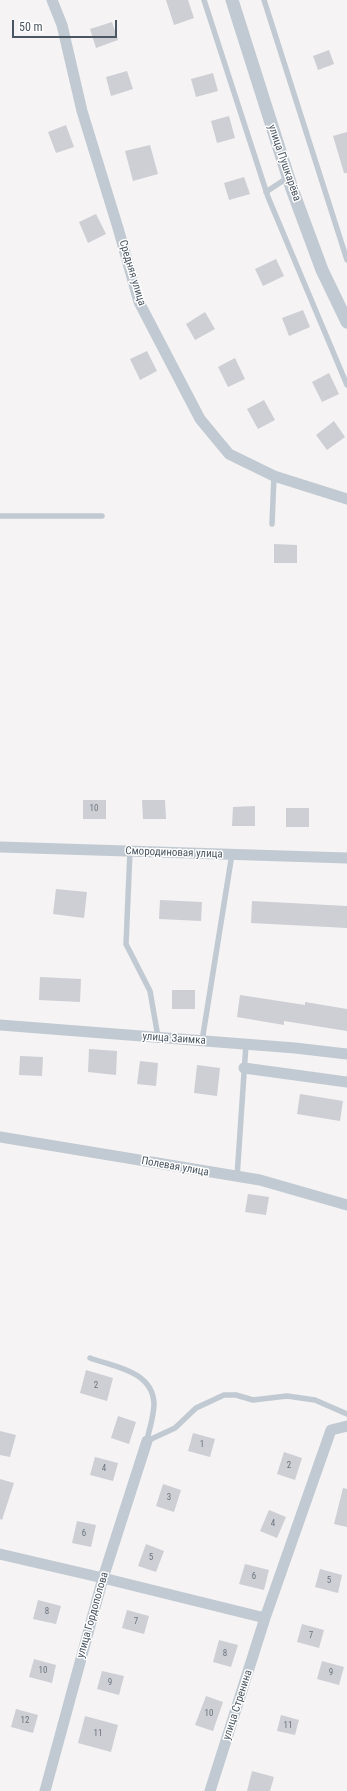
<!DOCTYPE html>
<meta charset="utf-8">
<style>
body{margin:0}
#map{position:relative;width:347px;height:1791px;overflow:hidden;background:#f5f3f3;font-family:"Roboto Condensed",sans-serif}
canvas{display:block}
.scale{position:absolute;left:12px;top:20px;width:105px;height:18px;box-sizing:border-box;border:2px solid #4a5661;border-top:0;padding-left:5px;font-size:12px;line-height:14px;white-space:nowrap;color:#4a5661;-webkit-text-stroke:3px #fff;paint-order:stroke}
</style>
<div id="map">
<canvas width="347" height="1791"></canvas>
<div class="scale">50 m</div>
</div>
<script>
const ctx = document.querySelector('canvas').getContext('2d');
ctx.lineJoin = 'round';
function fill(path, color) {
  ctx.fillStyle = color;
  ctx.fill(path, 'evenodd');
}
function stroke(path, color, width, dash) {
  ctx.strokeStyle = color;
  ctx.lineWidth = width;
  ctx.lineCap = dash ? 'butt' : 'round';
  ctx.setLineDash(dash || []);
  ctx.stroke(path);
}
function write(font, color, halo, rows, align = 'center') {
  ctx.font = font + ' "Roboto Condensed",sans-serif';
  ctx.lineWidth = 3;
  ctx.setLineDash([]);
  ctx.textBaseline = 'middle';
  ctx.strokeStyle = halo;
  ctx.fillStyle = color;
  for (const [text, x, y, turn = 0] of rows) {
    ctx.save();
    ctx.translate(x, y);
    ctx.rotate((+turn || 0) * Math.PI / 180);
    ctx.textAlign = isNaN(turn) ? turn : align;
    if (halo) ctx.strokeText(text, 0, 0);
    ctx.fillText(text, 0, 0);
    ctx.restore();
  }
}
fill(new Path2D(`
 M166,0H188L194,18L174,25Z
 M112,22L118,40L96,48L90,29Z
 M329,50L334,64L318,70L313,56Z
 M127,71L133,89L111,96L106,77Z
 M213,73L218,91L196,97L191,79Z
 M229,116L235,138L217,143L211,121Z
 M66,125L74,147L56,153L48,132Z
 M347,132V173H344L333,136Z
 M150,145L158,174L133,181L125,151Z
 M244,177L250,194L229,200L224,183Z
 M96,214L106,234L88,243L79,222Z
 M276,259L284,276L263,286L255,269Z
 M303,310L310,327L289,336L282,318Z
 M205,312L215,329L195,340L186,324Z
 M147,351L157,371L140,380L130,359Z
 M235,358L245,379L228,387L218,367Z
 M329,373L339,394L322,402L312,382Z
 M264,400L275,420L258,429L247,409Z
 M334,421L345,437L327,450L316,435Z
 M274,544L297,545V563H274Z
 M83,800H106V819H83Z
 M142,800H165L166,819H143Z
 M255,806V826H232L233,807Z
 M286,808H309V827H286Z
 M56,889L87,892L84,918L53,914Z
 M160,900L202,902L201,921L159,919Z
 M252,901L347,906V928L251,923Z
 M40,977L81,979L80,1002L39,1000Z
 M172,990H195V1009H172Z
 M240,995L305,1005V1002L347,1009V1031L284,1021V1025L237,1017Z
 M89,1049L117,1051L116,1075L88,1072Z
 M20,1056L43,1057L42,1076L19,1075Z
 M140,1061L158,1063L156,1086L137,1084Z
 M197,1065L220,1068L217,1096L194,1093Z
 M300,1094L343,1101L340,1121L297,1114Z
 M248,1194L269,1197L266,1215L245,1212Z
 M86,1370L113,1378L107,1401L80,1393Z
 M118,1416L136,1422L129,1444L111,1438Z
 M0,1431L16,1435L10,1457L0,1455Z
 M193,1433L215,1439L210,1457L188,1451Z
 M284,1452L302,1458L295,1480L277,1474Z
 M95,1457L118,1463L113,1481L90,1475Z
 M0,1479L14,1483L2,1520L0,1519Z
 M163,1484L181,1490L174,1512L156,1506Z
 M343,1488L347,1489V1527L334,1524Z
 M269,1510L286,1517L277,1538L260,1531Z
 M77,1521L96,1525L91,1547L72,1543Z
 M146,1544L164,1551L156,1572L138,1566Z
 M245,1564L269,1570L264,1590L239,1584Z
 M320,1569L342,1575L338,1593L315,1587Z
 M38,1600L61,1606L56,1624L33,1619Z
 M127,1610L149,1616L144,1634L122,1628Z
 M302,1624L324,1630L319,1648L297,1642Z
 M219,1640L238,1645L231,1667L213,1662Z
 M34,1659L56,1665L52,1683L29,1677Z
 M322,1661L344,1667L339,1685L317,1679Z
 M102,1671L124,1676L119,1695L97,1689Z
 M206,1696L223,1702L213,1731L195,1725Z
 M16,1709L38,1715L33,1733L11,1727Z
 M281,1715L299,1720L295,1735L277,1731Z
 M85,1716L118,1725L111,1752L78,1743Z
 M252,1771L274,1777L270,1791H247Z`), '#cdcfd5');
stroke(new Path2D(`
 M204,0L268,197L347,385
 M264,0L347,260
 M266,192L287,178
 M0,516H102
 M272,524L274,476
 M130,851L126,944L150,991L158,1037
 M202,1041L232,854
 M237,1177L246,1044
 M90,1358C115,1367 153,1371 154,1404C154,1416 149,1429 147,1441
 M147,1441L175,1428L196,1408L224,1395H236L253,1400L287,1396L315,1400L347,1414`), '#c1cad2', 5.5);
stroke(new Path2D(`
 M52,0L62,25L82,111L118,228L139,302L200,419L229,454L274,476L347,499
 M0,847L347,858
 M0,1025L295,1048L347,1054
 M244,1068L347,1082
 M0,1137L260,1180L347,1205
 M0,1554L103,1578L265,1618L331,1430L347,1426
 M45,1791L103,1578L147,1441
 M210,1791L265,1618`), '#c1cad2', 11);
stroke(new Path2D(`
 M232,0L292,189L322,270L347,322`), '#c1cad2', 13);
write('9px', '#6b747e', null, [
 ["10",94,809],
 ["2",96,1386],
 ["1",202,1445],
 ["2",289,1466],
 ["4",104,1469],
 ["3",169,1498],
 ["4",273,1524],
 ["6",84,1534],
 ["5",151,1558],
 ["6",254,1577],
 ["5",329,1581],
 ["8",47,1612],
 ["7",136,1622],
 ["7",311,1636],
 ["8",225,1654],
 ["10",43,1671],
 ["9",331,1673],
 ["9",110,1683],
 ["10",209,1714],
 ["12",25,1721],
 ["11",288,1726],
 ["11",98,1734]
]);
write('11px', '#4a5661', '#fff', [
 ["улица Пушкарёва",284,163,71],
 ["Средняя улица",132,273,73],
 ["Смородиновая улица",174,853,2],
 ["улица Заимка",174,1039,4],
 ["Полевая улица",175,1167,10],
 ["улица Гордополова",93,1615,-74],
 ["улица Стренина",238,1705,-72]
]);
</script>
